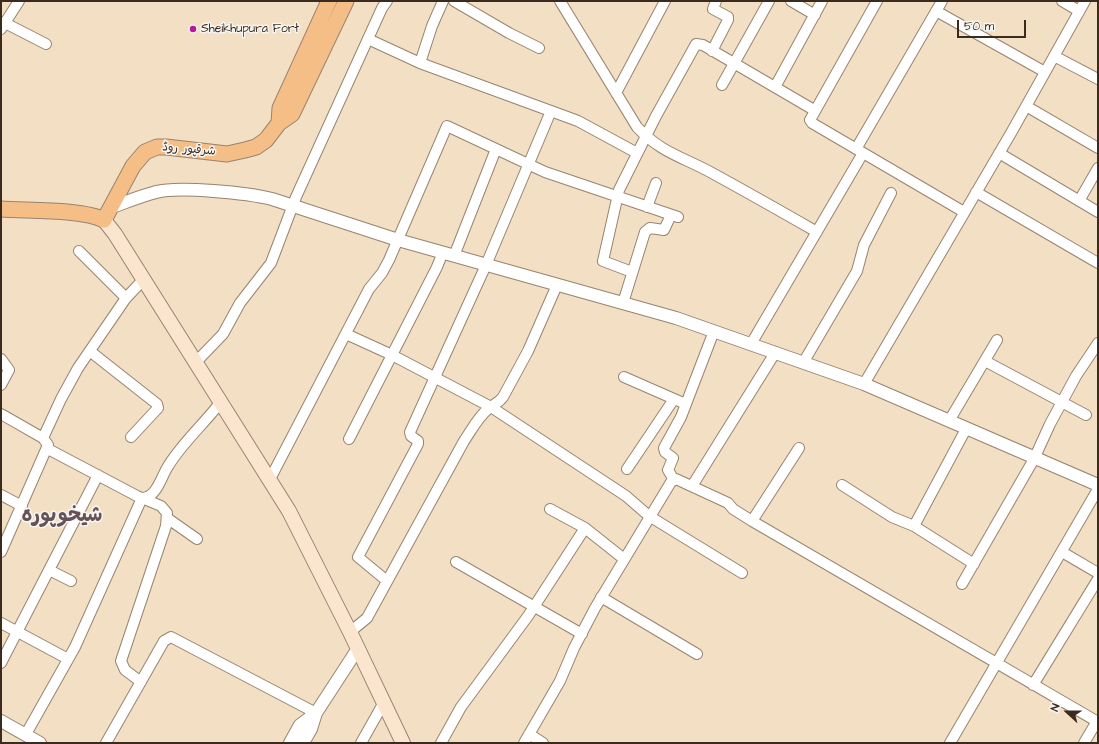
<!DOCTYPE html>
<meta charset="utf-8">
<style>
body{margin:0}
#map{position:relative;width:1099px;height:744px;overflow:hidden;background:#f3dfc3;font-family:"Architects Daughter",sans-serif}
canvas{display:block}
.frame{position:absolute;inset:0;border:2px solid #3b2a1e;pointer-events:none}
.north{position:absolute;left:1047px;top:692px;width:40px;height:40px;-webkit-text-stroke:3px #f6f6f2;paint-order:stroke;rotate:291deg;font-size:11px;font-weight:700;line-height:16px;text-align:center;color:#3b2a1e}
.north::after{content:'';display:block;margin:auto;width:14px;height:18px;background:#3b2a1e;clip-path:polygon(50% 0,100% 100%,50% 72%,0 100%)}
.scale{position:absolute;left:957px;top:20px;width:69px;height:18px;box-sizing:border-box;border:2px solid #3b2a1e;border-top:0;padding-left:5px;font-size:12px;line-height:14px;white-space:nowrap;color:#3b2a1e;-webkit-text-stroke:3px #f6f6f2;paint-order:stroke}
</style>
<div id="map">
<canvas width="1099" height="744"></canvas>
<div class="frame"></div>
<div class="north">N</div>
<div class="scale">50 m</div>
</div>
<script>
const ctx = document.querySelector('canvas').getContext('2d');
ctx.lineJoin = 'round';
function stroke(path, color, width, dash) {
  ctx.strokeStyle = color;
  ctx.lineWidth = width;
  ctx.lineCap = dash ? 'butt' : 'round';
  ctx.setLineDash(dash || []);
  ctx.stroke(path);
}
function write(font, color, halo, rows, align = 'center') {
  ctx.font = font + ' "Architects Daughter","Playpen Sans Arabic",sans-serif';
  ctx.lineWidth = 3;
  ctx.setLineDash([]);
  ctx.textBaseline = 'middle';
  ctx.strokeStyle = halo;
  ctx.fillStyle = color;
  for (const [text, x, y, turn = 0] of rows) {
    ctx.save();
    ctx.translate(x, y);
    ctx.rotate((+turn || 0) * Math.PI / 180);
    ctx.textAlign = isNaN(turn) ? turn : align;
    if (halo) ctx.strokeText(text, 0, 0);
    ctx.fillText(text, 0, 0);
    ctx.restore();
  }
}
const minor = new Path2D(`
 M454,1L509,33L539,48
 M560,1L637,127C661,153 683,157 712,173C747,192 782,212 817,232
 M791,1L815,15
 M877,1L810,120L812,123L964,212
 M1062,1L1079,11
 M936,11L1045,72
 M5,23L46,44
 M1,29L19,1
 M368,39L420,63L578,121L637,153
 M712,51L728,20V17L713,9L716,1
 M1054,56L1098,79
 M420,63L432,26L443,1
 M722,85L769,1
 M775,87L822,1
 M616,93L665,1
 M1026,106L1098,148
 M856,149L942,1
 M999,153L1098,212
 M976,192L1098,263
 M1079,201L1098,168
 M647,207L656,183
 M79,251L126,298
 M454,256L496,149
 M632,272L603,261L619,190L656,116L696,44L703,45L814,110
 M623,303L645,232L650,228L664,230L671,215
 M346,334L392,355L491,407L626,496L649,516L742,573
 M751,344L863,153
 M91,352L157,404L158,408L131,437
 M1,359L9,370L1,385
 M985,361L1086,415
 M196,362L223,334L240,303L271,263L296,197L382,8L387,1
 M803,363L857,271L864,245L891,193
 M624,377L681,402
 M864,384L1011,133L1085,1
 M1,414L43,438L48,445L1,552
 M949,421L997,340
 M43,438L61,399L78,368L126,298L144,279
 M349,439L437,267L443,252
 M48,449L137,496L161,506L167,513L166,526L121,661L125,670L141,682
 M627,469L674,399
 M674,480L668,470L673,458L665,452L664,448L681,417L714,331
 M269,481L369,289L382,273L389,260L447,126L545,172L678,217
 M842,485L892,517L914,526L974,564
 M692,486L775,353
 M1,495L22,506
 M142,498C156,498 161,478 167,468C180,445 203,425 220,403
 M550,509L585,528L624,559
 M167,518L197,539
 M752,521L799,448
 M914,526L966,429
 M1062,552L1098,573
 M456,562L582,634
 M49,570L71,581
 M387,581L358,557L418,444V441L411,436L410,432L486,265L551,111
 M962,584L1034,459L1050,424L1076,376L1098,343
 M601,597L697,654
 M1,623L68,659
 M350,632L367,618L464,441C471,431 478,417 488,409C493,404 498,404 503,397L528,351L557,285
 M1,663L98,475
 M1033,685L1098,579
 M26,734L75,647L142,498
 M529,734L543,743
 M106,743L164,641L171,637L316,713
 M361,743L383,704
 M441,743L461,707L528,616L585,528
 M524,743L560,681L574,648L595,608L671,482L676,479L728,503L733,509L752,521L1098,722
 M950,743L1098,489
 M1084,743L1097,721`);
const tertiary = new Path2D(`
 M112,207C126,202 141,196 156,192C179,186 248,193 272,199L398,240L676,318L864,384L1098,485
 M1,721L40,743
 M290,743L300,725L316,713
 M303,743L311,729L316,713L357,650`);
const secondary = new Path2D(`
 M104,220L115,234L289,511L350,632L403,743`);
const primary = new Path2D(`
 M279,123L280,108L329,1
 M1,209C27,211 83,209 104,220L133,166L145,152L157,147H166L227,154L245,150L256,147L266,140L279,123L292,114L346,1`);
stroke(minor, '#978470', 12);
stroke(tertiary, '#978470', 14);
stroke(secondary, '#978470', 16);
stroke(primary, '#978470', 17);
stroke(minor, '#fff', 10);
stroke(tertiary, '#fff', 12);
stroke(secondary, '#fbe5cf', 14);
stroke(primary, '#f6be87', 15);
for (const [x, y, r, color] of [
 [193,29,4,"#b5179e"]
]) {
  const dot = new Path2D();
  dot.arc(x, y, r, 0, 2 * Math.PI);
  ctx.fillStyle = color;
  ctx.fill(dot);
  stroke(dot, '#f6f6f2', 1.5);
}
write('12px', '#3b2a1e', '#f6f6f2', [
 ["Sheikhupura Fort",201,29]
], 'left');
write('12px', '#3b2a1e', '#f6f6f2', [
 ["شرقپور روڈ",189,150,5]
]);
write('bold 20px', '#675258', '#f6f6f2', [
 ["شیخوپورہ",62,517]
]);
</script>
